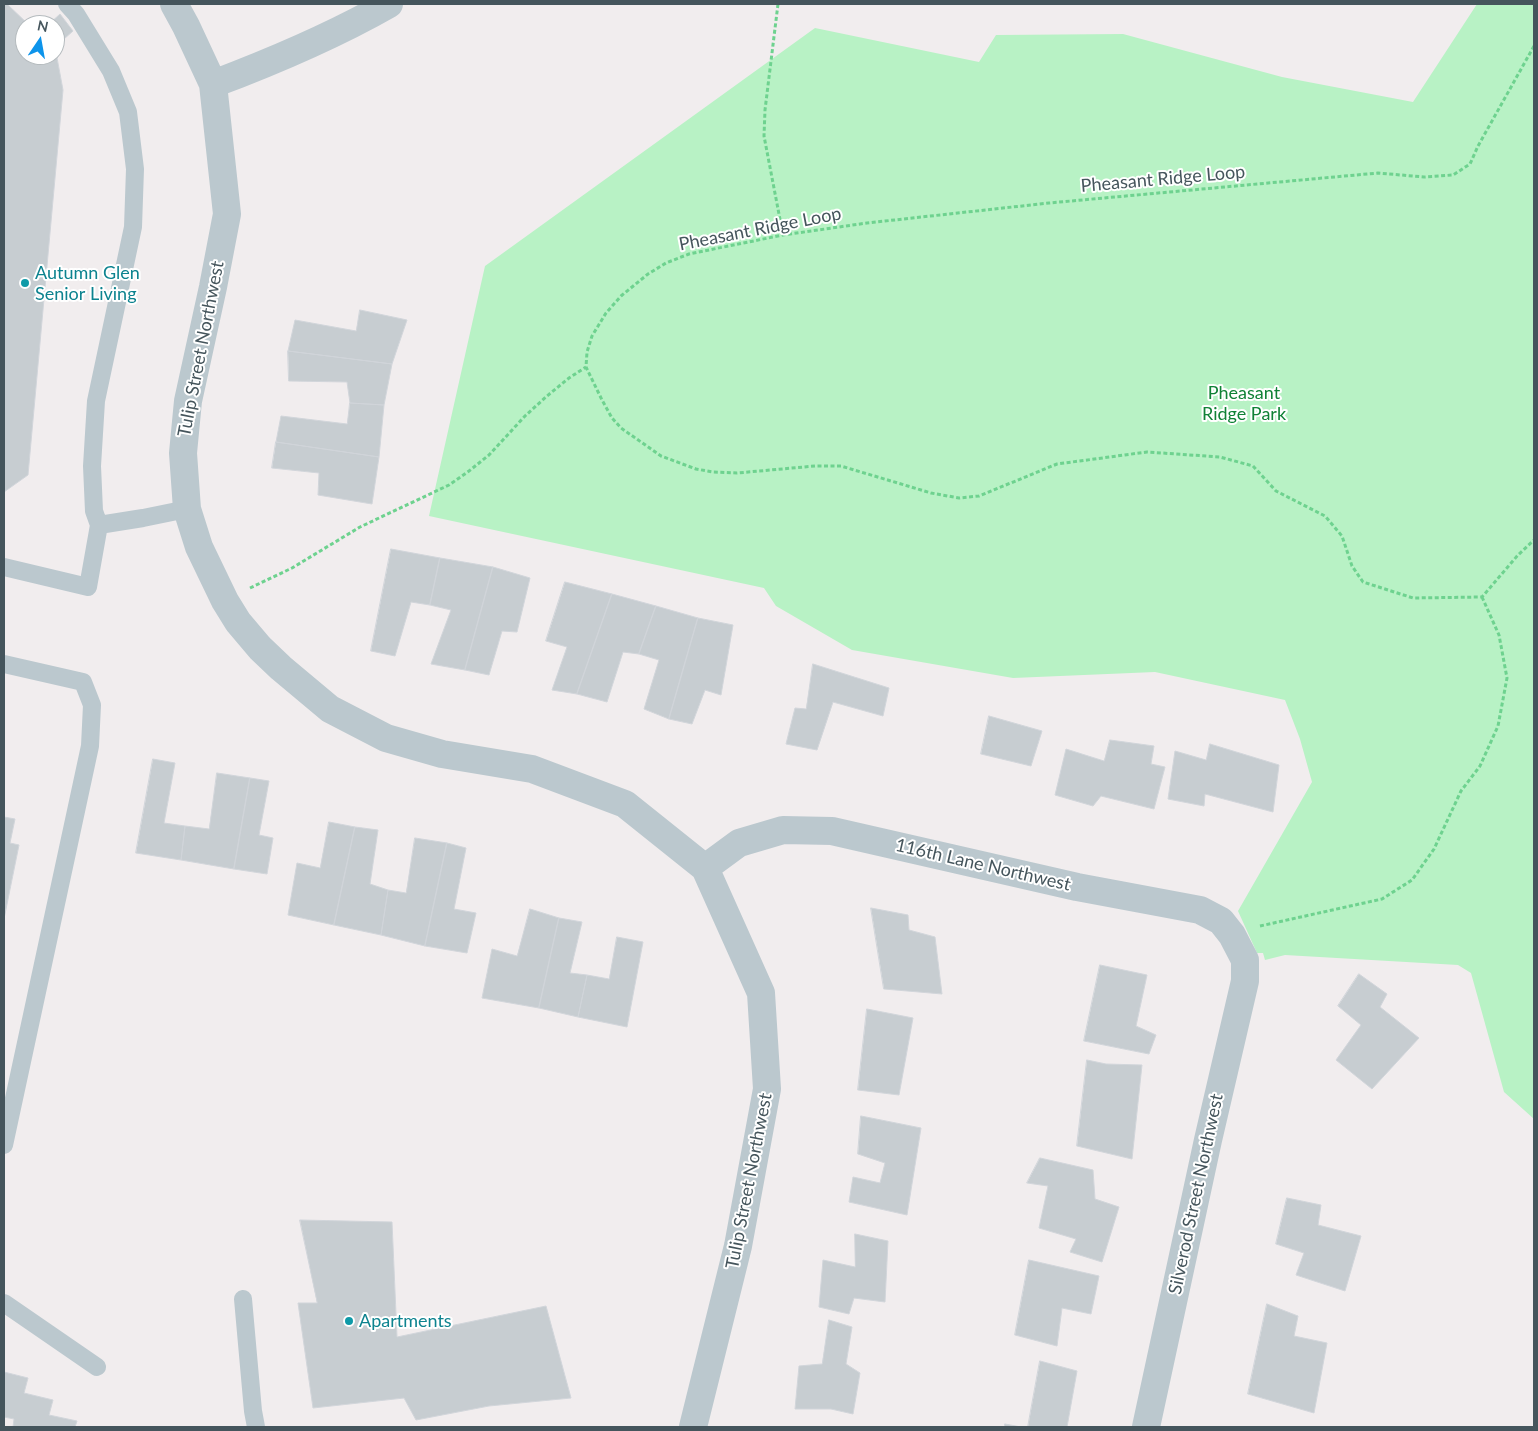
<!DOCTYPE html>
<style>
body{margin:0}
#map{position:relative;width:1538px;height:1431px;overflow:hidden;background:#f1edee;font-family:Lato,sans-serif}
canvas{display:block}
.frame{position:absolute;inset:0;border:5px solid #45555c;pointer-events:none}
.north{position:absolute;left:15px;top:15px;width:50px;height:50px;box-sizing:border-box;background:#fff;border:1px solid #b5bbbe;border-radius:50%;rotate:12deg;font-size:14px;font-weight:700;line-height:20px;text-align:center;color:#45555c}
.north::after{content:'';display:block;margin:auto;width:18px;height:22px;background:#0d94eb;clip-path:polygon(50% 0,100% 100%,50% 72%,0 100%)}
</style>
<div id="map">
<canvas width="1538" height="1431"></canvas>
<div class="frame"></div>
<div class="north">N</div>
</div>
<script>
const ctx = document.querySelector('canvas').getContext('2d');
ctx.lineJoin = 'round';
function fill(path, color) {
  ctx.fillStyle = color;
  ctx.fill(path, 'evenodd');
}
function stroke(path, color, width, dash) {
  ctx.strokeStyle = color;
  ctx.lineWidth = width;
  ctx.lineCap = dash ? 'butt' : 'round';
  ctx.setLineDash(dash || []);
  ctx.stroke(path);
}
function write(font, color, halo, rows, align = 'center') {
  ctx.font = font + ' Lato,sans-serif';
  ctx.lineWidth = 4;
  ctx.setLineDash([]);
  ctx.textBaseline = 'middle';
  ctx.strokeStyle = halo;
  ctx.fillStyle = color;
  for (const [text, x, y, turn = 0] of rows) {
    ctx.save();
    ctx.translate(x, y);
    ctx.rotate((+turn || 0) * Math.PI / 180);
    ctx.textAlign = isNaN(turn) ? turn : align;
    if (halo) ctx.strokeText(text, 0, 0);
    ctx.fillText(text, 0, 0);
    ctx.restore();
  }
}
fill(new Path2D(`
 M1477,4H1534V1119L1504,1092L1471,973L1458,965L1285,955L1265,960L1263,953H1257L1238,911L1312,782L1300,739L1285,700L1155,672L1013,678L852,650L776,606L764,588L429,516L485,266L815,28L979,62L996,35L1123,34L1282,77L1413,102Z`), '#b8f2c5');
const building = new Path2D(`
 M4,4H7L29,25H25V55H55V25H48L60,14L73,31L55,47L63,90L28,475L4,492Z
 M360,310L407,320L392,364L288,351L295,320L356,331Z
 M288,351L392,364L384,405L350,403L347,382L289,381Z
 M350,403L384,405L379,457L276,442L281,416L347,424Z
 M276,442L379,457L372,504L318,495L319,473L272,468Z
 M391,549L440,558L430,605L411,602L395,656L371,651Z
 M440,558L493,567L465,670L431,664L451,610L430,605Z
 M493,567L530,578L517,632L502,631L489,675L465,670Z
 M565,582L612,594L577,694L552,690L567,647L546,641Z
 M612,594L656,606L639,654L623,652L607,702L577,694Z
 M656,606L698,618L669,719L644,709L659,660L639,654Z
 M698,618L733,625L721,695L705,690L692,724L669,719Z
 M813,664L889,688L883,716L833,702L817,750L786,744L795,708L806,709Z
 M989,716L1042,731L1031,766L981,754Z
 M1110,740L1154,746L1151,764L1165,767L1154,809L1101,796L1093,806L1055,795L1066,749L1104,761Z
 M1210,744L1279,765L1273,812L1205,794L1204,806L1168,799L1175,751L1206,760Z
 M153,759L175,763L164,823L185,826L181,860L136,853Z
 M217,773L250,778L234,869L181,860L185,826L209,829Z
 M250,778L269,781L259,835L273,838L267,874L234,869Z
 M4,817L15,819L10,843L19,845L4,919Z
 M329,822L355,827L334,925L288,915L297,863L320,868Z
 M355,827L378,830L370,884L388,890L381,935L334,925Z
 M415,838L447,843L425,946L381,935L388,890L406,893Z
 M447,843L466,848L454,909L476,913L467,953L425,946Z
 M871,908L908,915L909,930L935,937L942,994L884,989Z
 M530,909L559,918L539,1008L482,998L492,949L517,956Z
 M559,918L582,922L570,973L587,975L578,1017L539,1008Z
 M617,937L643,942L627,1027L578,1017L587,975L609,979Z
 M1100,965L1147,975L1136,1026L1156,1035L1149,1054L1084,1041Z
 M1359,974L1387,994L1380,1007L1419,1038L1372,1089L1336,1060L1361,1025L1338,1006Z
 M867,1009L913,1018L899,1095L858,1090Z
 M1087,1060L1106,1064L1142,1065L1132,1159L1077,1146Z
 M861,1116L921,1128L907,1215L849,1202L853,1177L880,1183L885,1163L858,1154Z
 M1040,1158L1093,1170L1095,1199L1119,1207L1102,1262L1070,1252L1076,1239L1039,1228L1048,1186L1027,1183Z
 M1287,1198L1321,1205L1318,1225L1361,1236L1345,1291L1296,1275L1304,1253L1276,1244Z
 M300,1220L392,1222L397,1337L546,1306L571,1398L489,1406L416,1420L404,1398L313,1408L298,1303H317Z
 M855,1234L888,1241L885,1302L854,1298L849,1314L819,1307L823,1260L855,1267Z
 M1029,1260L1099,1276L1091,1314L1062,1308L1057,1346L1015,1335Z
 M1267,1304L1298,1316L1294,1336L1327,1343L1314,1413L1248,1394Z
 M829,1320L852,1327L846,1364L860,1373L853,1414L831,1409H795L799,1366L822,1364Z
 M1040,1361L1077,1371L1067,1427H1028Z
 M4,1372L28,1378L24,1393L53,1400L49,1415L77,1421L75,1427H13L14,1419L4,1417Z
 M1005,1424L1021,1427H1005Z`);
fill(building, '#c7cdd1');
stroke(building, '#d1d5da', 1);
stroke(new Path2D(`
 M778,4L765,110L764,136L783,235
 M1534,46L1478,146L1470,164L1453,175L1424,177L1378,173L1049,203L867,223L783,235L689,254L666,263L648,274L621,296L606,313L592,336L587,352L586,367L602,400L612,418L621,428L661,456L696,469L713,472L737,473L815,466H841L931,493L959,498L979,496L1057,464L1147,452L1220,457L1253,466L1276,491L1325,516L1342,536L1352,566L1363,582L1413,598L1482,597L1518,555L1534,540
 M250,588L292,568L360,527L449,485L469,471L489,455L525,416L547,396L569,378L586,367
 M1260,926L1382,899L1412,880L1434,849L1461,791L1480,766L1498,726L1507,678L1499,635L1482,597`), '#6ed28f', 3, [4, 2.5]);
stroke(new Path2D(`
 M67,4L76,14L111,71L128,112L135,169L133,227L96,401L92,466L94,511L99,525L143,518L187,509
 M4,567L88,587L99,525
 M4,664L83,682L92,705L90,746L4,1145
 M243,1299L253,1411L256,1427
 M4,1303L97,1367`), '#bbc8ce', 18);
stroke(new Path2D(`
 M174,4L186,26L213,84L227,214L213,287L188,401L183,453L187,509L199,547L225,601L238,622L260,648L281,668L330,709L386,738L442,754L532,769L625,804L705,868L761,993L767,1089L738,1246L693,1427
 M213,84C274,61 333,36 389,4
 M705,868L739,843L783,830L832,831L1077,887L1200,910L1221,921L1232,935L1245,960V981L1208,1140L1146,1427`), '#bbc8ce', 28);
for (const [x, y, r, color] of [
 [25,283,5,"#0f9aa8"],
 [349,1321,5,"#0f9aa8"]
]) {
  const dot = new Path2D();
  dot.arc(x, y, r, 0, 2 * Math.PI);
  ctx.fillStyle = color;
  ctx.fill(dot);
  stroke(dot, '#fff', 2);
}
write('18px', '#45555c', '#fff', [
 ["Pheasant Ridge Loop",1163,179,-5],
 ["Pheasant Ridge Loop",760,229,-11],
 ["Tulip Street Northwest",201,349,-79],
 ["116th Lane Northwest",983,865,13],
 ["Tulip Street Northwest",749,1181,-79],
 ["Silverod Street Northwest",1196,1194,-78]
]);
write('18px', '#0d838f', '#fff', [
 ["Autumn Glen",35,273],
 ["Senior Living",35,294],
 ["Apartments",359,1321]
], 'left');
write('18px', '#108236', '#fff', [
 ["Pheasant",1244,393],
 ["Ridge Park",1244,414]
]);
</script>
